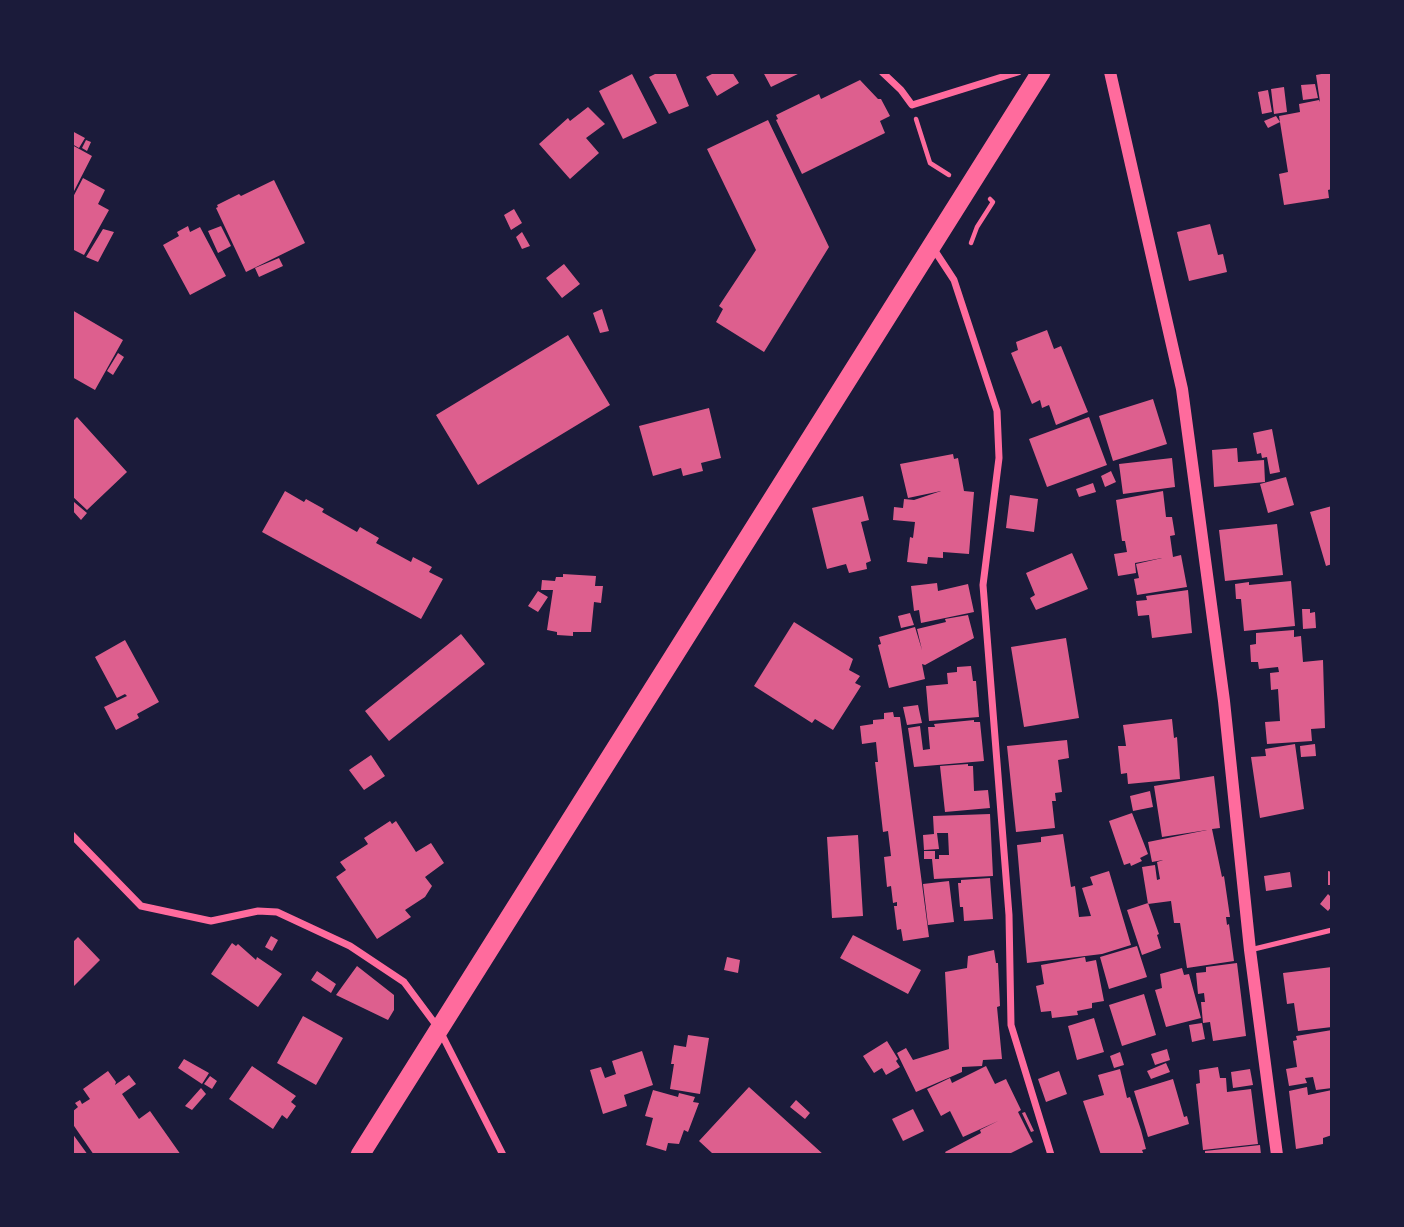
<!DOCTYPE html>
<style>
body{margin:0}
#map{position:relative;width:1404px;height:1227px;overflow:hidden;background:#1b1b3a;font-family:Helvetica,sans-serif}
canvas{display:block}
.frame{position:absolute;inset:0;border:74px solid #1b1b3a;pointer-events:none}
</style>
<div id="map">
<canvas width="1404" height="1227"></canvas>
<div class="frame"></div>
</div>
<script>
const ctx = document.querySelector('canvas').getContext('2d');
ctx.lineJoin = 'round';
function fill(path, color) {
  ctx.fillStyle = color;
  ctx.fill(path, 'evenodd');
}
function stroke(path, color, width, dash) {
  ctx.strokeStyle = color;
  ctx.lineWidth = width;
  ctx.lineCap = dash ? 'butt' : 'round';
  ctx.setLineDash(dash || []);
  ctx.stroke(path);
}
fill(new Path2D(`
 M659,72H675L689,106L669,114L649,77Z
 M716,72H732L739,83L717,96L706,77Z
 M763,72H802L771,87Z
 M1332,72V189L1328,190L1329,198L1284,205L1279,174L1288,172L1279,116L1300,112L1299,104L1319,100L1320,102L1316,75Z
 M632,74L657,123L623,139L599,91Z
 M860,80L878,99H881L890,116L880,121L885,133L802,174L776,120L778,119L776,115L819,94L821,99Z
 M1315,84L1318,98L1303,100L1301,85Z
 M1284,87L1287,112L1274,114L1271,89Z
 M1268,90L1272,112L1262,114L1258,92Z
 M588,107L605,124L586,138L599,153L570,179L539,144L568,118L570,121Z
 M1276,116L1280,122L1268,128L1264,121Z
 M768,120L829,247L764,352L716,322L723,309L719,306L756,250L707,149Z
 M72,131L85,138L79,148L72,144Z
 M86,140L91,142L87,151L82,148Z
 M72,145L92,156L72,195Z
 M83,178L105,190L98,204L109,210L84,255L72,249V199Z
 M274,180L305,243L246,272L216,208L218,207L217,205L239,194L241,196Z
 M514,209L522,223L511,230L504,215Z
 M1210,224L1218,255L1223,254L1227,272L1189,281L1177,232Z
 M188,226L190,232L200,227L226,276L190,295L163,245L179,236L177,232Z
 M221,226L231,246L218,253L208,231Z
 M103,229L114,232L98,262L86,257Z
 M522,232L530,246L522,249L516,237Z
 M279,258L283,266L259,277L255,268Z
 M564,264L580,284L562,298L546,278Z
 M602,309L609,331L600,333L593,313Z
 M72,310L123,340L95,390L72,377Z
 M1047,330L1054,349L1061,346L1088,412L1056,425L1049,405L1042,408L1040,400L1032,404L1011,353L1018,350L1016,342Z
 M568,335L610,405L478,485L436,415Z
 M118,353L124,357L113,375L107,371Z
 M1153,399L1167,444L1113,461L1099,416Z
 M709,408L721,458L701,463L703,471L683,476L681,468L653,476L639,426Z
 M77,417L127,472L87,510L72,496V422Z
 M1089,417L1107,465L1047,487L1029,439Z
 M1272,429L1280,472L1270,474L1267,457L1262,458L1261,453L1257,454L1253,433Z
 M1237,448L1238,462L1264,460L1265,482L1214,487L1212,450Z
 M953,454L954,459L958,458L964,491L974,492L969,554L943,552V558L928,557L927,564L907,562L910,537L913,538L915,522L893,520L894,507L903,508L904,499L914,500L941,491L908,498L900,464Z
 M1172,458L1175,487L1123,494L1119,464Z
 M1111,471L1116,482L1105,487L1101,476Z
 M1286,477L1294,505L1268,513L1260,484Z
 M1093,483L1096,492L1079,497L1076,489Z
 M285,491L304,502L306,499L324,509L322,512L357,532L360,527L379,538L376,543L411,562L413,557L432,567L429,572L443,579L421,619L262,532Z
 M1163,491L1166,517H1172L1175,535L1170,536L1173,557L1181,555L1187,587L1137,595L1134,579L1139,578L1136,564L1162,558L1135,563L1136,573L1118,576L1114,554L1127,552L1125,541H1122L1116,500Z
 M1010,495L1038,499L1034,532L1006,528Z
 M863,496L869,520L861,522L871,561L866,563L867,569L849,573L846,564L827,569L812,508Z
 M74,502L87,513L81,520L72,510V504Z
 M1332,506V564L1326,566L1310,512Z
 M1277,524L1283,575L1225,581L1219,530Z
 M1072,553L1088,589L1036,610L1030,598L1035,595L1026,573Z
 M563,574L596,576L595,586H603L601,603L594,602L591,632H573V636L557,635V632L547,630L553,590H541L542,580L555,581L556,577H563Z
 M1291,581L1295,626L1244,631L1241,599H1236L1235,584L1249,582V585Z
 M937,583L938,591L968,584L974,612L921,623L919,610L914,611L911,586Z
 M1188,590L1192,633L1152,638L1149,615L1138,616L1136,601L1147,600L1146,596Z
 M538,591L548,597L538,612L528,606Z
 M1302,609H1310V613L1315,612L1316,628L1303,629Z
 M910,613L914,625L901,628L898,616Z
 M968,615L974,638L925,665L922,664L925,679L889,688L878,645L881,644L879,637L915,627L922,650L917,629L946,622L945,619Z
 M794,622L853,659L849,670L860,676L855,683L861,686L833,730L815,719L812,723L754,686Z
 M1294,630V637L1301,636L1303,662L1323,660L1325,728L1311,729L1312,741L1267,744L1265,722L1280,721L1278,689L1271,690L1270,673L1279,672L1278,667L1259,669L1258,662H1251L1250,645L1256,644V633Z
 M461,634L485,664L389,741L365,711Z
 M1066,638L1079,718L1024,727L1011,647Z
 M125,640L159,702L137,714L139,718L116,730L104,707L127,696L125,694L117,698L95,657Z
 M971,666L973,681H976L979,717L929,721L926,686L948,684L947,673L957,672V667Z
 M918,705L922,723L907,725L903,707Z
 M893,712L894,717H900L929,937L903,941L901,929L897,930L894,906H897V902L893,903L891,886L887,887L884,857L891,856L888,831L883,832L875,762H878L876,742L862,744L860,726L873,724V720L884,719V713Z
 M1172,719L1174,738L1177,737L1180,779L1128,784L1127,773L1121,774L1118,746H1126L1123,725Z
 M974,720V722H980L984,761L914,767L908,728L920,726L923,750L930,749L928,727H935L934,724Z
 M1067,740L1069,758L1058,760L1062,792L1055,793L1056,801H1052L1055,828L1016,832L1007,746Z
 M1295,744L1304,809L1260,818L1251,757L1266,756L1265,749Z
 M1315,744L1316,756L1301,757L1300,746Z
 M371,755L385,776L364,790L349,770Z
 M968,764V766H973L974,791L988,790L990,808L945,812L940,766Z
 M1214,776L1220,828L1212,829L1222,877L1224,876L1230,917H1226L1227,925L1229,924L1234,961L1187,968L1180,923H1174L1171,901L1148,904L1142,867L1155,865L1157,880L1160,879L1157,862L1163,860L1152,862L1148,842L1207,830L1162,837L1154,786Z
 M1150,791L1153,807L1133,811L1130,796Z
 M1132,813L1148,854L1140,858L1142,861L1131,866L1130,863L1124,865L1109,821Z
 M990,814L993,876L934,879L932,859H924V851H935V859H939V855H949L948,833H937L939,849L924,850L923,835L934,834L933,816Z
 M390,821L392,824L396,821L416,852L431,843L444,863L425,877L432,886L425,897L405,910L411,917L377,939L336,877L346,870L340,862L368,844L364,838Z
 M1063,834L1071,887L1075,886L1079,917L1091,916L1082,888L1093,885L1090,877L1109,871L1131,945L1102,954L1027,963L1017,845L1041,842V837Z
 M858,835L863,916L832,918L827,837Z
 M1328,871L1332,872V885H1328Z
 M1290,872L1292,887L1266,891L1264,876Z
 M990,878L993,919L964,921L963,907H960L958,883H961V880Z
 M949,881L954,922L928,925L923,884Z
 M1328,894L1332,898V906L1328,911L1320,904Z
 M1148,903L1159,934L1157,935L1161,948L1142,955L1127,910Z
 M853,935L921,970L908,994L840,958Z
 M271,936L278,940L272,951L265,947Z
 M78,937L100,960L72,988V943Z
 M232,943L236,946L238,944L256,960L257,957L282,974L258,1007L211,974Z
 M1137,946L1147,977L1109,989L1100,957Z
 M994,950L996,963H998L1000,1006L997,1007L1002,1059L983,1060L982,1066L962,1067V1072L916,1092L897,1053L906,1048L913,1060L949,1049L945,972L967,968L968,956Z
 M727,957L740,960L738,973L724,970Z
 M1085,957L1086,962L1096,960L1104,1001L1092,1003V1008L1077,1011L1078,1015L1052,1018L1051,1011L1041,1012L1036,986L1044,984L1041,965Z
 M1237,963L1246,1036L1213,1041L1210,1022L1203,1023L1201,1002H1205L1204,993L1198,994L1196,973L1206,972V967Z
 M357,966L394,995V1010L388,1020L336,995Z
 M1332,967V1027L1298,1031L1294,1003L1287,1004L1283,973Z
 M1182,968L1184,975L1189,974L1201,1018L1166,1027L1155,990L1162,988L1160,974Z
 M317,971L336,984L331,993L311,980Z
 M1144,994L1156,1035L1122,1046L1109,1005Z
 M303,1016L343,1038L316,1085L277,1063Z
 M1094,1018L1104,1052L1077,1060L1068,1026Z
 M1202,1023L1205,1039L1192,1042L1189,1025Z
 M1332,1030V1088L1316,1090L1313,1077L1305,1078L1307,1083L1289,1086L1286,1069L1297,1067L1293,1041L1297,1040L1296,1036Z
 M688,1035L709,1038L700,1094L670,1089L674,1064H671L674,1045L686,1047Z
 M887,1041L898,1059L896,1061L900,1067L886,1075L882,1068L874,1073L863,1056Z
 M1167,1049L1170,1060L1155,1065L1151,1054Z
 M642,1051L653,1085L624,1095L627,1106L603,1114L590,1070L601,1067L605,1078L616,1074L612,1061Z
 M1120,1052L1124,1065L1114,1068L1110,1056Z
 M184,1059L209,1073L202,1084L178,1068Z
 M1166,1063L1170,1072L1151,1079L1147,1071Z
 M252,1066L296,1096L291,1102L296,1106L287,1119L282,1115L273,1129L229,1099Z
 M986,1066L995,1084L1006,1079L1021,1110L1018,1112L1033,1142L1007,1155H947L945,1152L981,1133L980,1130L998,1121L963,1137L950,1111L941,1116L927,1089L950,1078L952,1083Z
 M1218,1067L1220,1078H1226L1227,1092L1251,1089L1258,1144L1203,1150L1196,1084L1200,1083L1199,1070Z
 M1120,1069L1127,1098L1130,1097L1141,1130L1146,1149L1142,1150L1144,1155H1101L1083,1101L1104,1095L1098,1075Z
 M1250,1069L1253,1085L1233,1088L1231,1072Z
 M108,1071L116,1082L115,1085L129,1075L136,1084L122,1094L139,1119L150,1111L181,1155H94L72,1123V1112L78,1107L75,1103L80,1100L82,1104L90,1099L83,1089Z
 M1059,1071L1067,1094L1046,1102L1038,1079Z
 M210,1076L217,1081L212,1089L204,1084Z
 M1173,1079L1184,1117L1187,1116L1189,1124L1148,1137L1134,1091Z
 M749,1087L824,1155H709L712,1153L699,1141Z
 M1307,1087L1308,1095L1332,1090V1135L1323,1138V1144L1296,1149L1289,1091Z
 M201,1088L206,1094L192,1110L185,1106Z
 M653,1090L678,1097L679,1093L695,1097L693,1102L699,1103L688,1132L684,1130L679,1144L668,1143L666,1151L646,1145L653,1118L645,1116Z
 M796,1100L810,1113L805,1119L790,1107Z
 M913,1109L924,1131L903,1141L892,1119Z
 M1025,1112L1034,1131L1031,1132L1022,1113Z
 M72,1133L88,1155H72Z
 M1260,1145L1261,1155H1205V1151Z`), '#dd5f8e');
stroke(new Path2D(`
 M916,119L930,163L949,175
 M971,243L977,227L993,202L990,199`), '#ff6b9d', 4.5);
stroke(new Path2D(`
 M1250,950L1332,930`), '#ff6b9d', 5);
stroke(new Path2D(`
 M882,72L901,90L912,105L1018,72
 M933,248L954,280L997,411L999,458L983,585L1009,915L1011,1025L1051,1155
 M72,835L141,906L211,921L258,911L277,912L350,946L404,982L439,1029L503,1155`), '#ff6b9d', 7);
stroke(new Path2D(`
 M1110,72L1182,389L1224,701L1250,950L1277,1155`), '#ff6b9d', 12);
stroke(new Path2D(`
 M360,1155L1041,72`), '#ff6b9d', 19);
</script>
